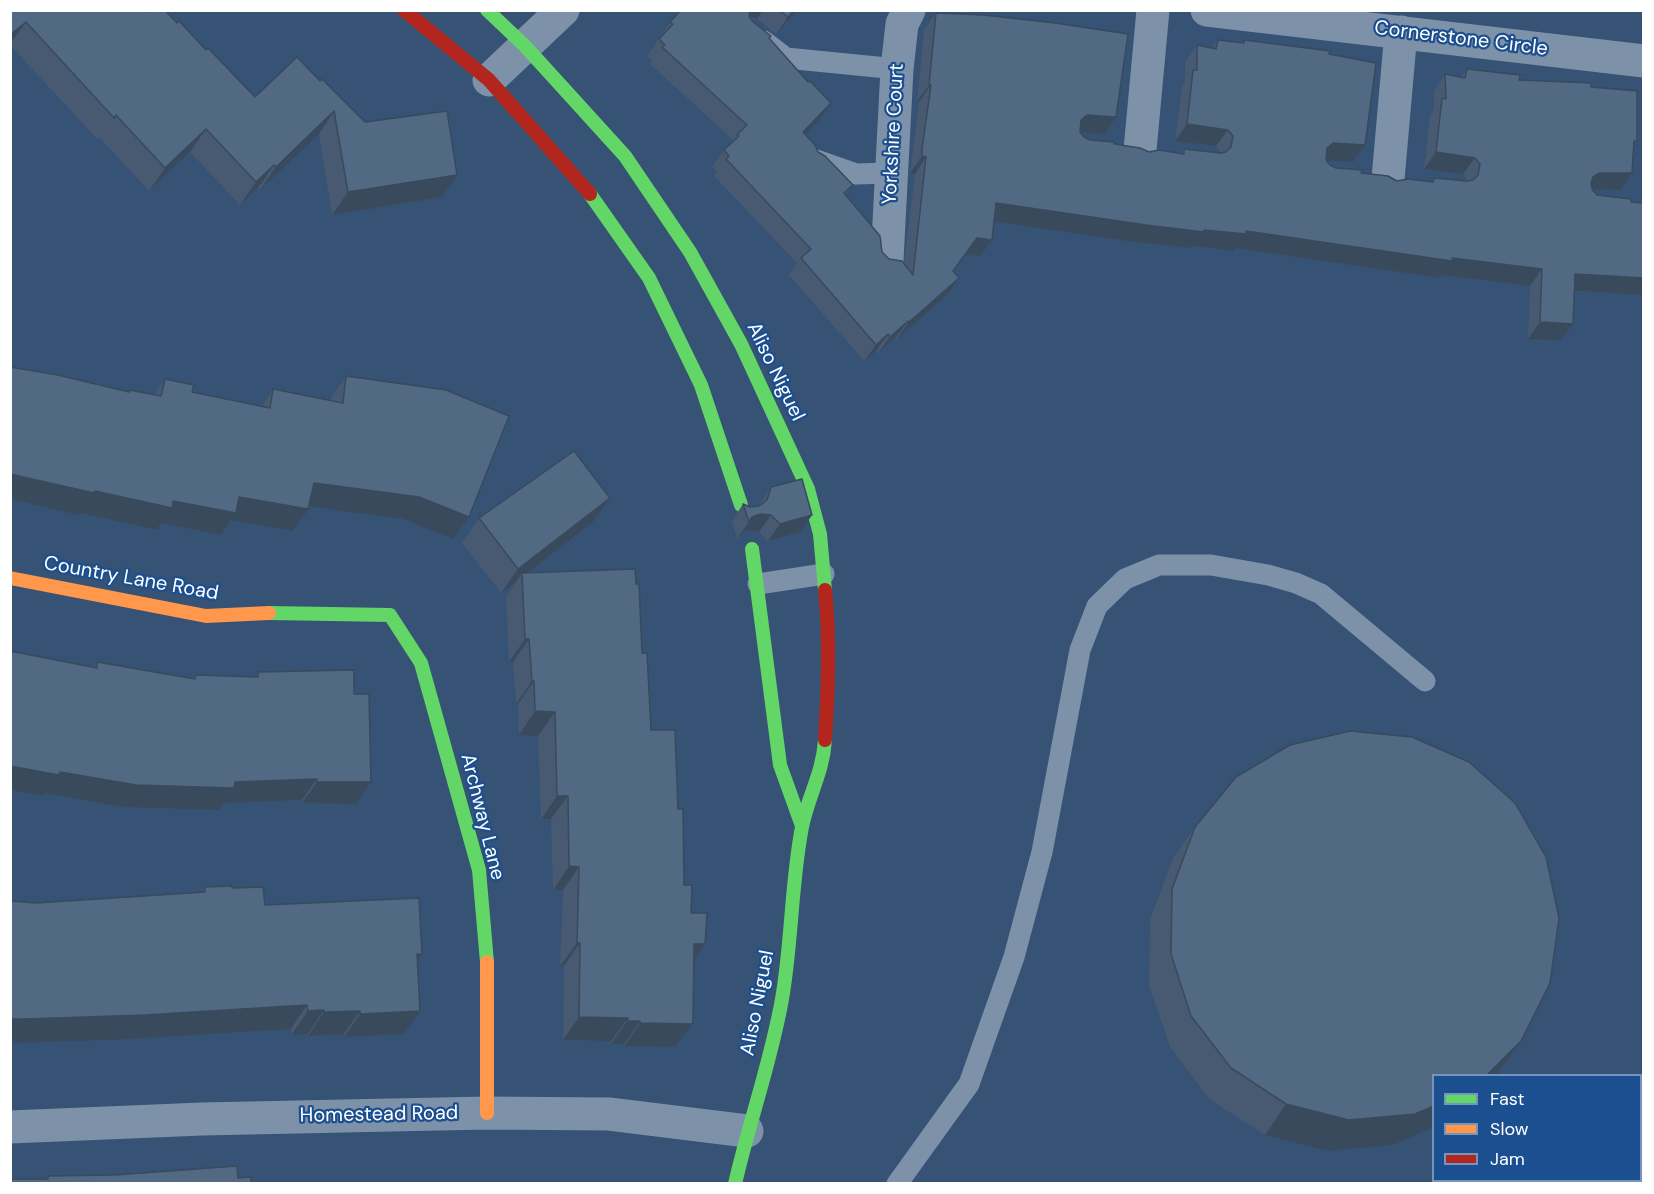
<!DOCTYPE html>
<style>
body{margin:0}
#map{position:relative;width:1654px;height:1194px;overflow:hidden;background:#365274;font-family:"DM Sans",sans-serif}
canvas{display:block}
.frame{position:absolute;inset:0;border:12px solid #fff;pointer-events:none}
.legend{position:absolute;left:1432px;top:1074px;width:210px;height:108px;box-sizing:border-box;background:#1b4f8f;border:2px solid #7695bc;margin:0;padding:8px 10px;list-style:none;font-size:18px;color:#fff}
.legend li{display:flex;align-items:center;gap:12px;height:30px}
.legend b{width:30px;border:2px solid #7695bc}
</style>
<div id="map">
<canvas width="1654" height="1194"></canvas>
<div class="frame"></div>
<ul class="legend">
<li><b style="height:8px;background:#63d668"></b>Fast</li>
<li><b style="height:8px;background:#ff974d"></b>Slow</li>
<li><b style="height:8px;background:#b3261e"></b>Jam</li>
</ul>
</div>
<script>
const ctx = document.querySelector('canvas').getContext('2d');
ctx.lineJoin = 'round';
function stroke(path, color, width, dash) {
  ctx.strokeStyle = color;
  ctx.lineWidth = width;
  ctx.lineCap = dash ? 'butt' : 'round';
  ctx.setLineDash(dash || []);
  ctx.stroke(path);
}
function fill(path, color) {
  ctx.fillStyle = color;
  ctx.fill(path, 'evenodd');
}
function write(font, color, halo, rows, align = 'center') {
  ctx.font = font + ' "DM Sans",sans-serif';
  ctx.lineWidth = 4.5;
  ctx.setLineDash([]);
  ctx.textBaseline = 'middle';
  ctx.strokeStyle = halo;
  ctx.fillStyle = color;
  for (const [text, x, y, turn = 0] of rows) {
    ctx.save();
    ctx.translate(x, y);
    ctx.rotate((+turn || 0) * Math.PI / 180);
    ctx.textAlign = isNaN(turn) ? turn : align;
    if (halo) ctx.strokeText(text, 0, 0);
    ctx.fillText(text, 0, 0);
    ctx.restore();
  }
}
stroke(new Path2D(`
 M764,41L786,58L897,69
 M816,160L856,174L891,173
 M758,584L824,574
 M897,1184L969,1084L1014,957L1042,852L1080,650L1097,606L1125,579L1159,565H1211L1268,575L1296,583L1321,594L1425,681`), '#7d92a8', 21);
stroke(new Path2D(`
 M1207,10L1644,61
 M489,80L563,10
 M1140,150L1153,10
 M1388,179L1401,32
 M887,260L897,69L902,24L909,10
 M10,1127L202,1119L487,1113L609,1114L747,1131`), '#7d92a8', 33);
stroke(new Path2D(`
 M487,10L525,46L625,156L690,252L741,344L808,489L820,534L825,590
 M590,194L649,278L701,385L741,505
 M752,549L780,765L802,826
 M269,613L390,615L421,663L479,870L487,962
 M735,1184C749,1122 771,1062 782,999C792,942 791,884 802,827C808,796 823,773 825,740`), '#63d668', 14);
stroke(new Path2D(`
 M10,578L206,616L269,613
 M487,962V1113`), '#ff974d', 14);
stroke(new Path2D(`
 M404,10L489,80L590,194
 M825,740C828,689 830,640 825,590`), '#b3261e', 14);
fill(new Path2D(`
 M10,10L149,12L177,23L255,97L320,81L365,122L457,175L442,197L332,215L319,134L260,190L258,188L240,205L190,152L149,191L100,138L98,140L10,45Z
 M681,10H797L776,34L757,19L749,17L753,22L769,39L819,120L805,134L818,152L853,185L845,195L882,252L889,259L904,264L915,174L910,173L911,166L919,102L917,101L924,30L936,13L1116,117L1105,134L1080,132L1084,137L1090,140L1149,152L1181,153L1184,149L1221,153L1216,146L1175,141L1182,87L1185,82V62L1197,45L1212,48L1218,40L1242,43L1244,40L1329,54L1365,145L1353,162L1326,160L1330,165L1336,168L1397,181L1431,182L1434,178L1468,181L1463,174L1424,169L1430,115L1434,109V91L1445,74L1461,77L1467,69L1519,80L1591,87L1634,144L1632,173L1621,190L1592,189L1597,195L1631,202L1644,295L1574,291L1573,324L1561,340L1528,339L1530,286L1442,275L1440,278L1235,248L1234,251L1194,246L1192,248L1134,242L994,221L980,256L965,255L953,271L959,278L948,294L896,340V337L878,353L876,351L864,361L789,275L797,263L714,176L717,172L712,167L724,150L733,140L650,64L652,61L647,56L670,22Z
 M10,367L128,391L129,390L154,395L165,379L192,392L262,406L273,389L331,401V398L346,376L469,517L453,539L403,519L309,506L293,531L231,520L221,535L161,523L157,530L80,513L79,515L10,499Z
 M771,487L812,515L800,532L768,541L759,532L749,530L741,534L737,539L732,521L743,504L750,507L759,506Z
 M610,498L593,522L527,573L642,653L651,730L678,809L684,885L691,913L705,944L693,961V1023L675,1047L624,1046V1044H611V1041L563,1040L564,966H560L563,890H553L551,819H541L538,736L519,735L518,704H516L513,662H509L506,597L516,582L501,593L462,543L479,518Z
 M10,651L94,668L97,662L193,678L196,675L255,677L258,672L356,804L302,803V800L224,803L219,810L121,807L46,793L44,796L10,790Z
 M1195,827L1521,1041L1499,1072L1496,1076H1434V1127L1393,1145L1328,1151L1265,1135L1209,1099L1170,1047L1149,985L1150,920L1173,858Z
 M205,887L232,888L265,905L418,960L404,1034L344,1037V1034L308,1036V1034L291,1035V1029L129,1039L36,903L201,893Z`), '#475a72');
fill(new Path2D(`
 M746,10H763L757,19L750,16L744,17Z
 M794,10H797L776,34L788,17Z
 M26,22L10,44V35Z
 M929,85H931L919,102L917,101Z
 M831,103L819,120L791,149L803,132Z
 M334,111L319,134L260,190L276,167Z
 M1087,115L1116,117L1105,134L1075,132L1081,120Z
 M1187,124L1228,130L1216,146L1175,141Z
 M206,129L190,152L149,191L165,168Z
 M1333,143L1365,145L1353,162L1321,160L1327,148Z
 M1436,152L1475,158L1463,174L1424,169Z
 M922,156L926,157L915,174L910,173Z
 M274,165L258,188L240,205L256,182Z
 M1599,173H1632L1621,190L1587,189L1593,177Z
 M457,175L442,197L332,215L348,192Z
 M996,203L1204,230L1246,231L1542,269L1530,286L1442,275L1440,278L1235,248L1234,251L1194,246L1192,248L1134,242L984,220Z
 M977,238L992,240L980,256L965,255Z
 M1575,274L1644,278V295L1563,290Z
 M959,278L948,294L896,340L908,323Z
 M908,321L896,337L878,353L890,337Z
 M1540,322L1573,324L1561,340L1528,339Z
 M888,334L876,351L864,361L876,345Z
 M10,474L95,491L173,501L239,497L308,509L293,531L231,520L221,535L161,523L157,530L80,513L79,515L10,499Z
 M314,483L419,497L469,517L453,539L403,519L299,505Z
 M610,498L593,522L522,577V573L516,582L501,593L518,569Z
 M761,514L771,515L759,532L749,530L741,534L737,539L752,517Z
 M812,515L800,532L768,541L780,524Z
 M525,639H529L513,662H509Z
 M532,681H534L518,704H516Z
 M535,711L555,712L538,736L519,735Z
 M10,766L60,772L235,782L317,779L302,800L224,803L219,810L121,807L46,793L44,796L10,790Z
 M317,782H371L356,804L302,803Z
 M557,796H568L551,819H541Z
 M569,866L579,867L563,890H553Z
 M577,943H580L564,966H560Z
 M694,944H705L689,967Z
 M417,954H422L406,977Z
 M307,1005L291,1029L129,1039L10,1043V1019Z
 M324,1010L308,1034L291,1035L308,1011Z
 M360,1011L344,1034L308,1036L324,1012Z
 M420,1011L404,1034L344,1037L360,1014Z
 M579,1017L628,1018L611,1041L563,1040Z
 M627,1021H640L624,1044H611Z
 M640,1023H693L675,1047L624,1046Z
 M1521,1041L1496,1076H1486Z
 M1286,1104L1434,1106V1127L1393,1145L1328,1151L1265,1135Z`), '#394a5c');
const building = new Path2D(`
 M10,10H148L149,12L151,10H165L177,23L179,21L206,50L208,48L255,97L297,57L320,81L322,79L365,122L447,111L457,175L348,192L334,111L276,167L274,165L256,182L206,129L165,168L116,115L114,118L26,22L10,35Z
 M681,10H750L749,16L753,22L771,36L769,38L808,82L810,81L831,103L803,132L815,145L818,152L825,156L853,185L844,193L880,236L882,252L889,259L902,261L913,275L926,157L922,156V149L931,85H929L936,13L983,15L1055,23L1128,34L1116,117L1087,115L1081,120L1080,132L1084,137L1090,140L1114,142V144L1140,148L1149,152L1159,150L1184,154V149L1220,153L1226,152L1231,147L1233,136L1228,130L1187,124L1193,70H1197V45L1216,49L1218,40L1244,43V40L1330,51L1329,54L1376,63L1365,145L1333,143L1327,148L1326,160L1330,165L1336,168L1362,170L1361,173L1388,176L1397,181L1408,179L1433,182L1434,178L1467,181L1473,180L1478,175L1480,164L1475,158L1436,152L1442,98L1446,99L1445,74L1465,78L1467,69L1520,75L1519,80L1591,83V87L1637,91V141H1634L1632,173H1599L1593,177L1591,183L1592,189L1597,195L1631,199V202L1644,203V278L1575,274L1573,324L1540,322L1542,269L1452,258V261L1246,231V234L1204,230V232L1146,225L996,203L992,240L977,238L953,271L959,278L908,323V321L890,337L888,334L876,345L801,258L811,249L726,159L729,156L724,150L739,136L737,135L747,125L662,47L665,45L659,39L673,24L670,22Z
 M779,10H794L788,17Z
 M10,367L58,375L129,392V390L161,396L165,379L194,385L192,392L270,408L273,389L343,403L346,376L446,390L509,416L469,517L419,497L314,483L308,509L239,497L236,513L173,501L172,508L95,491L94,493L10,474Z
 M574,451L610,498L518,569L479,518Z
 M802,479L812,515L780,524L771,515L761,514L752,517L749,522L743,504L750,507L759,506L767,500L771,487Z
 M635,569L636,584H639L642,653H647L651,730H675L678,809H683L684,885H692L691,913H707L705,944H694L693,1023L691,1024L640,1023V1021H627L628,1018L579,1017L580,943H577L579,867L569,866L568,796H557L555,712L535,711L534,681H532L529,639H525L522,573Z
 M10,651L97,668V662L195,679L196,675L258,677V672L354,670V694H369L371,782H317V779L235,782L234,788L136,785L60,772L59,775L10,766Z
 M1350,731L1412,737L1469,762L1515,803L1546,857L1559,918L1550,983L1521,1041L1486,1076H1434V1106L1415,1114L1349,1120L1286,1104L1231,1068L1191,1016L1171,954L1172,889L1195,827L1236,777L1290,745Z
 M232,886V888L263,887L265,905L419,898L422,954H417L420,1011L360,1014V1011L324,1012V1010L308,1011L307,1005L145,1015L25,1019H10V901L36,903L205,892V887Z
 M237,1166L238,1178L251,1177V1184H10V1179H48V1176L115,1175Z`);
fill(building, '#526984');
stroke(building, '#394a5c', 1.5);
write('20px', '#fff', '#1b4f8f', [
 ["Cornerstone Circle",1461,39,7],
 ["Yorkshire Court",894,134,-87],
 ["Aliso Niguel",775,372,64],
 ["Country Lane Road",131,579,10],
 ["Archway Lane",482,817,76],
 ["Aliso Niguel",758,1003,-79],
 ["Homestead Road",379,1115,-1]
]);
</script>
